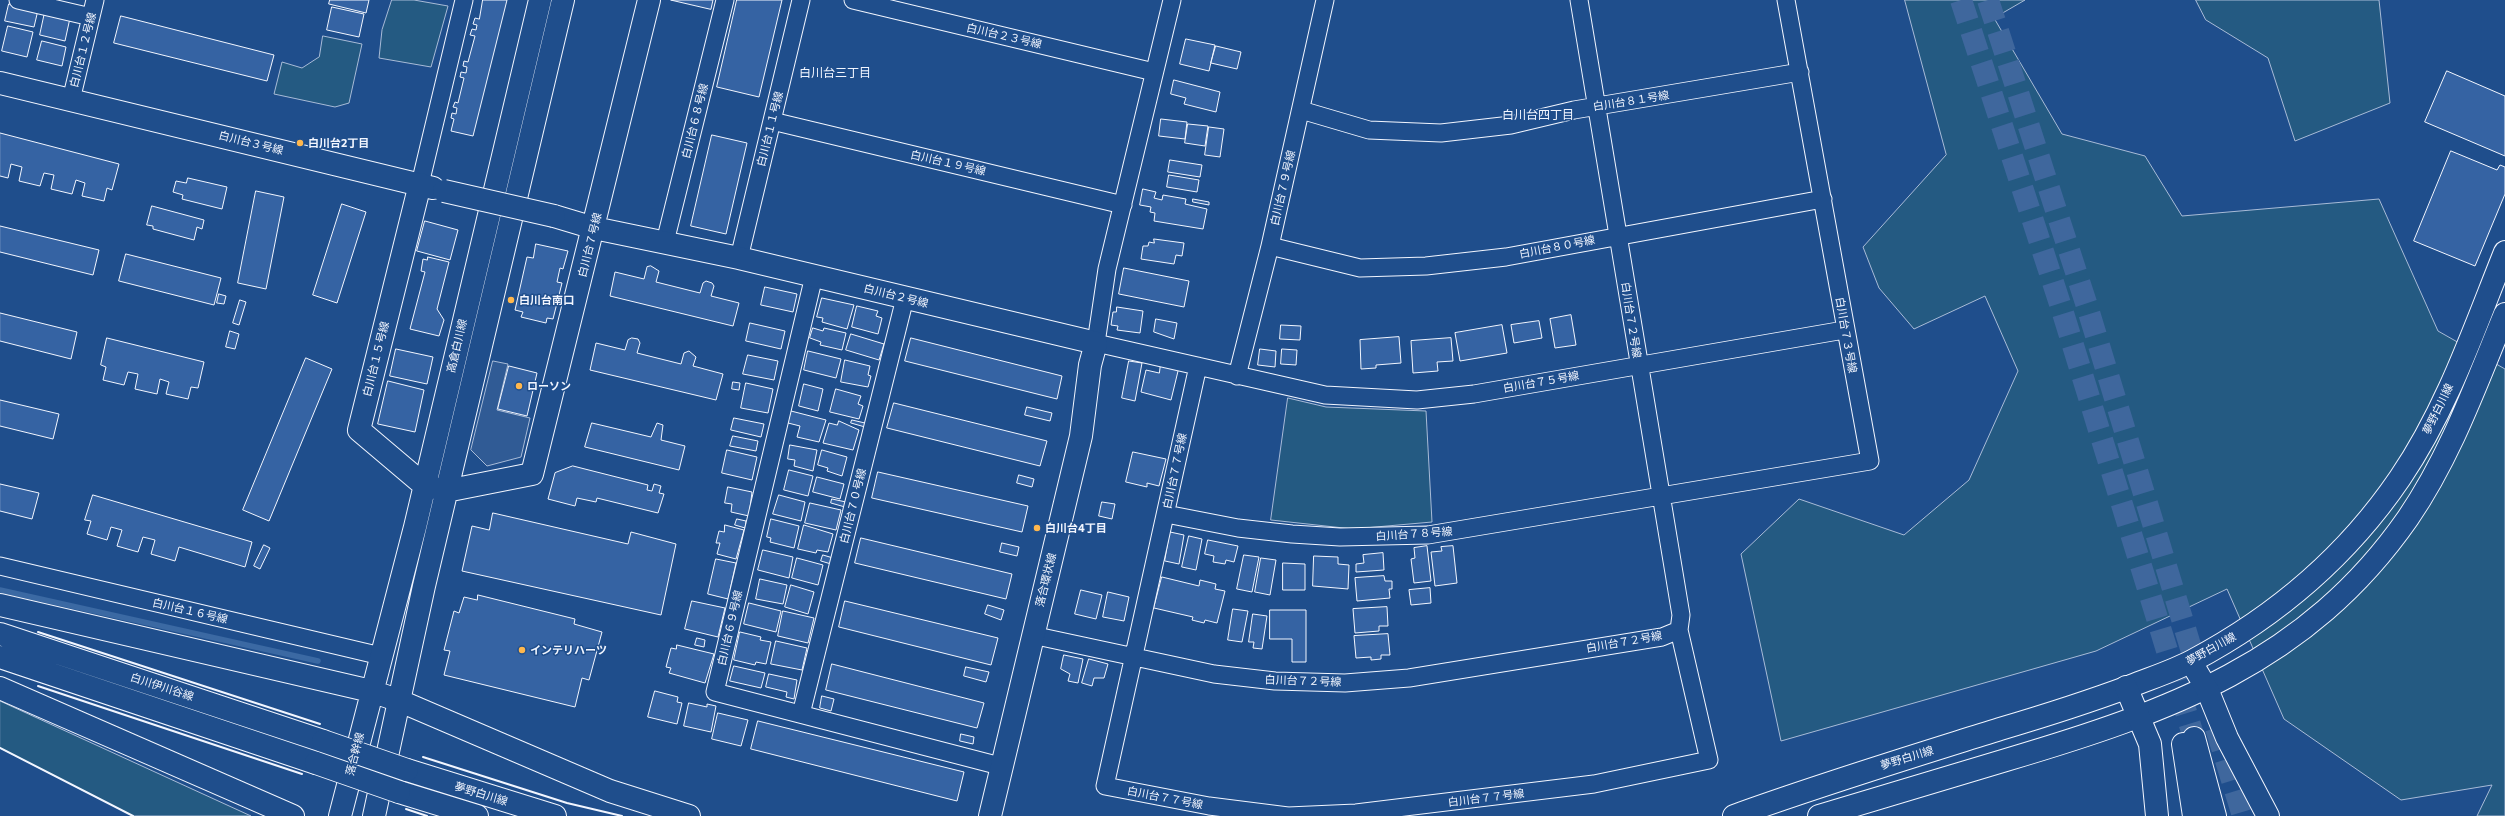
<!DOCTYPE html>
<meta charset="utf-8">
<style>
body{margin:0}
canvas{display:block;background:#1f4e8c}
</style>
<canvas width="2505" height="816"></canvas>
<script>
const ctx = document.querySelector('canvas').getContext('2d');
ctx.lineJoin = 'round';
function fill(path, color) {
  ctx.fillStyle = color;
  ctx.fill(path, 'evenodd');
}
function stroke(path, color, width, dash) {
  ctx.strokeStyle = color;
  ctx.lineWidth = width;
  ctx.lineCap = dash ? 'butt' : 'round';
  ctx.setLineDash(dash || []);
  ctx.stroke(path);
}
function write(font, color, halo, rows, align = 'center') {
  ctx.font = font + ' Commissioner,"Noto Sans JP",sans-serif';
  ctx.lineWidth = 3;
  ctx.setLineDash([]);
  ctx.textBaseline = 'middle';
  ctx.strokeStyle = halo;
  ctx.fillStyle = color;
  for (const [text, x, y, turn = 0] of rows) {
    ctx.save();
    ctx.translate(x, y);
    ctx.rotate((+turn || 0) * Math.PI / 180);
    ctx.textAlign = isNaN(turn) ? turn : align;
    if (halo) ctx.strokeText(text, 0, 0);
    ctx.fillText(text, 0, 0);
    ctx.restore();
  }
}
const green = new Path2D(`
 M392,0H414L448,6L431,67L379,58L382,30Z
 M1905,0H2025L1994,18L2062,134L2145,156L2182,216L2379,199L2438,331L2505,369V816H2477L2492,785L2401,800L2284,719L2227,589L2096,651L1781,741L1741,554L1799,499L1904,535L1969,480L2018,371L1985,296L1914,329L1879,288L1863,247L1946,155Z
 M2196,0H2379L2390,103L2295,141L2268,58L2206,20Z
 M323,36L362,44L349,103L335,107L274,94L282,62L302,68L319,57Z
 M1288,398L1326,407L1426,411L1432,522L1353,529L1271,520Z
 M0,701L251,816H133L0,748Z`);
fill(green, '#245a82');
stroke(green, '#a8bbd7', 1);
const parking = new Path2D(`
 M493,361L508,364L497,410L530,418L521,457L487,466L471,450Z`);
fill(parking, '#305b95');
stroke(parking, '#a8bbd7', 1);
stroke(new Path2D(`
 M0,590L318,661`), '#3b69a3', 5.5);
const building = new Path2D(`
 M330,0H369L366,13L329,4Z
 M483,0H507L473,136L451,131L454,119L451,118L452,113L456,114L457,108L453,107L455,102L458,103L464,78L460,77L461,72L466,73L467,67L463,66L464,61L468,62L475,36L470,35L472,29L476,30L477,25L473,24L475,18L479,19Z
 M671,0H713L711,9Z
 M737,0H782L759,97L717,87Z
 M9,4L38,10L34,27L5,21Z
 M332,7L364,14L359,37L327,30Z
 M45,12L70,18L65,41L40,35Z
 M121,16L274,55L267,81L114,43Z
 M8,26L33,32L27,57L2,51Z
 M1186,39L1215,45L1209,71L1180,64Z
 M42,41L66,47L62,66L37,60Z
 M1216,46L1241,52L1237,69L1211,63Z
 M2447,71L2505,96V156L2425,122Z
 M1174,80L1220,92L1216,112L1184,104L1186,98L1171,94Z
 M1161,119L1187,122L1185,139L1159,136Z
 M1188,124L1208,126L1205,146L1185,143Z
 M1209,127L1224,129L1220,157L1205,155Z
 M0,133L119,164L112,190L107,188L104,201L82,196L85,183L76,180L72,194L51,189L54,175L44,173L40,186L19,181L22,167L11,164L8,178L0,176Z
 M712,135L747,143L726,234L691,226Z
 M2451,151L2497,170L2500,165L2505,167V194L2475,266L2414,241Z
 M1170,160L1202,165L1200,177L1168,172Z
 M1169,175L1199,180L1197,192L1167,187Z
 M188,178L227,187L222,209L182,199L183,195L173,192L176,181L186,183Z
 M1143,189L1156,192L1154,198L1162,200L1163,195L1186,199L1185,204L1207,209L1203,229L1154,221L1155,213L1150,212L1151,207L1140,205Z
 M256,191L284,197L266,289L238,283Z
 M1193,199L1209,202V205L1193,202Z
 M342,204L366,212L337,303L313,295Z
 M152,206L204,220L202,229L197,227L194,240L153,229V226L147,225Z
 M425,221L458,230L450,260L417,251Z
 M0,226L99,250L93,275L0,252Z
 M1154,239L1184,243L1182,256L1176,255L1174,264L1141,259L1143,246H1148L1149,242L1154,243Z
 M536,244L568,251L563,269L560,268L557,282L562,283L553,319L547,318L546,323L521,317L523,312L515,310L527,257L533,258Z
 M126,254L221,278L214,305L119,281Z
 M428,257L449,262L437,309L444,320L439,336L410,329L425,272L421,271L423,259L427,260Z
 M651,266L659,271L656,282L700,293L703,283L706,281L712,283L714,286L711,296L739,303L733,326L610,296L615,272L644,279L647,267Z
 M1124,268L1189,281L1184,307L1119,294Z
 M765,287L797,294L793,312L761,305Z
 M219,294L226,296L224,304L217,303Z
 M822,298L854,305L847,329L822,322L823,318L817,317Z
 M240,300L246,302L239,325L233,323Z
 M857,306L878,311L876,316L882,318L878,334L852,327Z
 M1117,307L1143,311L1140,333L1117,330L1118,326L1111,325L1113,312H1116Z
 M0,313L77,332L71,359L0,341Z
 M1571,315L1576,345L1555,348L1550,319Z
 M1156,319L1177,323L1174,339L1154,332Z
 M1539,321L1542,338L1514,343L1511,325Z
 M750,323L785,331L781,349L746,341Z
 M1281,325L1301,326L1300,340L1280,339Z
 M1502,325L1507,353L1460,361L1455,333Z
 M813,328L823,331L824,328L846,333L842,350L820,345L821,342L810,338Z
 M230,331L239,334L235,349L226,347Z
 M851,334L884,344L879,360L846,350Z
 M1399,337L1401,363L1376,365V368L1361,369L1360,340Z
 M107,338L204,362L198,388L191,387L188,399L166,394L169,382L160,379L157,394L135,389L138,374L128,372L124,385L103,380L106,367L101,365Z
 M632,338L638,339L640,343L637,353L681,364L684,353L689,351L696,357L693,366L723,374L716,400L590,370L596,343L625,350L628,340Z
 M911,338L1062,376L1057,399L905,361Z
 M1451,338L1453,361L1437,362L1438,371L1413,373L1411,341Z
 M396,349L433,357L427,384L390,376Z
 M1260,349L1276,351L1275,367L1258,365Z
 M1282,349L1297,350L1296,365L1281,364Z
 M808,351L841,359L836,378L804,370Z
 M748,355L778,361L774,380L743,374Z
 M306,358L332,369L269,521L243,510Z
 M845,360L870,366L868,375L871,376L868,387L841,382Z
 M1129,361L1142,363L1135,401L1122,398Z
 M1161,363L1179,367L1171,400L1141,392L1146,370L1159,373Z
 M509,366L537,373L527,416L498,409Z
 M388,381L424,390L415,432L378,424Z
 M733,382L740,383L739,390L732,389Z
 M746,383L773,389L768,413L741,408Z
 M804,384L823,389L818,411L799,406Z
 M836,389L861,396L858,404L863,406L859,419L830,412Z
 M0,400L59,414L53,439L0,426Z
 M894,403L1047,441L1040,466L887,428Z
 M1027,407L1052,413L1050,421L1025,415Z
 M791,411L826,420L819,442L797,437L800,426L788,423Z
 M734,418L764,424L761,437L731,430Z
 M852,420L865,423V427L851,423Z
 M839,421L859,430L853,450L823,443L829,423L837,425Z
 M592,423L651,437L657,423L663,425L661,440L685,446L679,470L585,447Z
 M733,436L758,441L756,451L730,446Z
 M790,445L817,450L813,471L794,466L795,460L788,459Z
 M727,450L757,457L752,480L722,473Z
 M822,450L847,457L842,476L827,471L828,468L818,465Z
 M1133,452L1166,459L1159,486L1147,483V487L1126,482Z
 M573,466L648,485L647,490L652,491L654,484L661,486L659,493L664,494L658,513L597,498L596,502L577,498L575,506L548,499L555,473Z
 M789,470L813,476L808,496L784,490Z
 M878,472L1028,506L1022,532L872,498Z
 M1019,475L1034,479L1032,487L1017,483Z
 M817,477L844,484L840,499L813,492Z
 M0,484L39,493L32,519L0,511Z
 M728,487L752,492L749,516L731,512L732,504L725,503Z
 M93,495L252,542L245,567L179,547L175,561L151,554L155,540L143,537L138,552L117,546L122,530L111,527L107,540L87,534L91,521L85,520Z
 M779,495L805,502L801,521L773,514Z
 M832,499L846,502L845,507L831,503Z
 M1102,502L1115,504L1112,519L1099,516Z
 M810,503L841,510L836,530L805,523Z
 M493,513L628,544L631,532L676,544L661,615L462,571L472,526L489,530Z
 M737,519L746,521L745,528L735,525Z
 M771,519L799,526L794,548L770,542L771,538L767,537Z
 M725,525L744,530L736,559L717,554L720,543H716L719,531L724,532Z
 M804,525L833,534L828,552L817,550L816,553L798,549Z
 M1170,532L1184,535L1179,564L1165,561Z
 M1189,536L1202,539L1196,570L1182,567Z
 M861,538L1012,574L1006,599L855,563Z
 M1208,540L1238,546L1234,562L1226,560L1225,564L1213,562L1214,556L1205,554Z
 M1002,543L1019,547L1017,556L1000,552Z
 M264,545L270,548L260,569L254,566Z
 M1427,546L1431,581L1414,583L1411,559L1415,558L1414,548Z
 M1453,546L1457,583L1435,586L1431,552L1442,551L1441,547Z
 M763,550L793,557L789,578L758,570Z
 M1383,553L1384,570L1356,572V564L1364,563L1363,555Z
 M823,555L833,558L831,564L821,561Z
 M1244,555L1259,557L1252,592L1237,589Z
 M1314,556L1338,557V564L1349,565L1348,589L1313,586Z
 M797,558L823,565L818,585L792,578Z
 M1261,558L1276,560L1270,595L1255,592Z
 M716,559L736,563L728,599L708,594Z
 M1283,563L1305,564V590H1283Z
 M1384,576L1385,581H1392V589H1389L1390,598L1357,601L1355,578Z
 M1162,577L1199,586L1200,580L1216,584L1215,589L1225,591L1217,623L1205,620L1204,623L1192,620L1193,617L1154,608Z
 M760,579L787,585L783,604L756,599Z
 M791,585L814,592L808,614L785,607Z
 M1430,588L1431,603L1411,605L1409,590Z
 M1081,590L1102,595L1096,619L1075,614Z
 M1108,592L1129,597L1124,621L1103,617Z
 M478,595L575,619L574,624L602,632L589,680L582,678L575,707L444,675L450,651L444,650L454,611L459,613L464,597L477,600Z
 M692,601L725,608L718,637L685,629Z
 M845,601L998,638L991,665L839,627Z
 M749,603L781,611L776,632L744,624Z
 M988,605L1004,610L1001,620L985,614Z
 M1387,607L1388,626H1379V631L1355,633L1353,609Z
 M1233,609L1248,611L1242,642L1228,640Z
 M1270,610H1306V662H1292V639H1270Z
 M783,611L814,618L808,643L778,636Z
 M1253,614L1267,616L1262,649L1253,648L1254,642H1249Z
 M740,632L761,637L760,640L771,642L766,664L756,662L755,665L734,660Z
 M1388,634L1390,655H1381V659L1371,660V657L1356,658L1354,636Z
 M697,638L705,640L704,647L695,645Z
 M776,641L807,648L802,670L771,664Z
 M677,645L714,654L705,683L669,673L671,668L666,667L671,648L676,649Z
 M1064,655L1083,659L1078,683L1068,681L1070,674L1061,669Z
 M1089,659L1108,664L1104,678H1094L1092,686L1082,683Z
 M832,664L984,703L977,728L826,690Z
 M734,666L765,673L761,688L730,681Z
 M966,667L989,672L986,682L964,676Z
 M769,674L797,680L794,699L786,697L787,692L766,687Z
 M655,691L678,697L677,702L682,703L677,724L648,717Z
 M822,696L834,699L831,711L820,708Z
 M689,703L707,707V704L716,706L711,732L684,726Z
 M718,713L748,720L741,746L712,739Z
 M758,721L964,772L957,801L751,749Z
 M961,734L974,737L973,744L960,741Z`);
fill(building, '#3563a3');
stroke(building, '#f2f6ff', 1);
stroke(new Path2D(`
 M1961,0L2063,313L2194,738
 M1988,0L2087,306L2200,678
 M2216,728L2243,816`), '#3f679d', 22, [22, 11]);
const street = new Path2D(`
 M18,0L91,17
 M853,0L1154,72
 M1172,0L1107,269L1096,343L1325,395L1417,400L1474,394L1844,330
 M71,100L95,0
 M1301,110L1369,130L1441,133L1511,125L1574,110L1800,72
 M772,121L1123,205
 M420,184L464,0
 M665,242L725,0
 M1270,246L1360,268L1426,266L1506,257L1823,199
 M739,258L801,0
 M814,276L715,692L1000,766
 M1198,366L1105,786L1209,806L1288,816L1356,813L1594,784L1709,760L1679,630
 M1237,376L1270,246L1325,0
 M1166,514L1238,528L1292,534L1340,537L1428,535L1870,461L1786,0
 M0,566L381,656
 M1032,635L1214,674L1275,681L1345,683L1409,678L1662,637L1679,630L1681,615L1579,0
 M801,714L905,298`);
const secondary = new Path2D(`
 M0,83L433,188
 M420,184L359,430L424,485L446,491L532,474L649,0
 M554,216L594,228L739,258L1096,343L1090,365L1081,436L990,816
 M0,605L371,691L400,701L610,791L689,816
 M0,634L323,741
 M0,657L316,763
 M0,688L293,816
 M407,770L555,816
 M399,792L477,816
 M340,816L415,527L540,0
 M374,816L424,586L563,0
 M1734,816C1822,784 1911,757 2000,729C2044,716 2088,702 2131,686C2151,678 2173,671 2192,661C2275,617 2347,556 2400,478C2447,409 2474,329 2505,252
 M1819,816C1881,797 1944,779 2006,760C2168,712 2307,663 2408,518C2451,455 2476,384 2505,314`);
const highway = new Path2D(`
 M2191,662L2207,689L2227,738L2268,816
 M2126,687L2150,744L2157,816
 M2194,738L2215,816
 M2183,744L2194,816`);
stroke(street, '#f2f6ff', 19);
stroke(secondary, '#f2f6ff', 24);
stroke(highway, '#f2f6ff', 24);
stroke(street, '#1f4e8c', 17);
stroke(secondary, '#1f4e8c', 22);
stroke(highway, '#1f4e8c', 22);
const secondaryBridge = new Path2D(`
 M444,191L554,216
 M323,741L407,770
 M316,763L399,792`);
stroke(secondaryBridge, '#f2f6ff', 24, []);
stroke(secondaryBridge, '#1f4e8c', 22);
stroke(new Path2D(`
 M38,632L320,724
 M38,686L302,774
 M0,748L133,816
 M423,757L567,803L622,816
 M406,809L427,816`), '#f2f6ff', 2);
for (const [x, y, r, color] of [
 [300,143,4,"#ffb74d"],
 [511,300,4,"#ffb74d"],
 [519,386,4,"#ffb74d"],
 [1037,528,4,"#ffb74d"],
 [522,650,4,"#ffb74d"]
]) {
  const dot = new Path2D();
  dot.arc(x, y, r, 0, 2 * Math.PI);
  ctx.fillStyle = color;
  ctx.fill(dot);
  stroke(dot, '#1f4e8c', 1.5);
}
write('11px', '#f2f6ff', '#1f4e8c', [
 ["白川台２３号線",1004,36,13],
 ["白川台１２号線",83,50,-76],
 ["白川台８１号線",1631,101,-9],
 ["白川台６８号線",695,121,-76],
 ["白川台１１号線",770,129,-76],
 ["白川台３号線",251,143,14],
 ["白川台１９号線",948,163,13],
 ["白川台７９号線",1283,188,-77],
 ["白川台７号線",590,245,-76],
 ["白川台８０号線",1557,247,-11],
 ["白川台２号線",896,296,14],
 ["白川台７２号線",1631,320,81],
 ["白川台７３号線",1846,335,80],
 ["高倉白川線",457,346,-77],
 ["白川台１５号線",376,359,-76],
 ["白川台７５号線",1541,382,-10],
 ["夢野白川線",2438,409,-64],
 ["白川台７７号線",1175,471,-78],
 ["白川台７０号線",853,506,-76],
 ["白川台７８号線",1414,534,-4],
 ["落合環状線",1046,580,-76],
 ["白川台１６号線",190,611,13],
 ["白川台６９号線",730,628,-77],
 ["白川台７２号線",1624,642,-10],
 ["夢野白川線",2211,649,-29],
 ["白川台７２号線",1303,681,2],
 ["白川伊川谷線",162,687,18],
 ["落合幹線",355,754,-76],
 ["夢野白川線",1907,758,-17],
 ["夢野白川線",481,794,17],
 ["白川台７７号線",1165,798,11],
 ["白川台７７号線",1486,798,-7]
]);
write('bold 11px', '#f2f6ff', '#1f4e8c', [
 ["白川台2丁目",308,143],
 ["白川台南口",519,300],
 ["ローソン",527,386],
 ["白川台4丁目",1045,528],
 ["インテリハーツ",530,650]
], 'left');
write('12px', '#f2f6ff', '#1f4e8c', [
 ["白川台三丁目",835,73],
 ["白川台四丁目",1538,115]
]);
</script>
